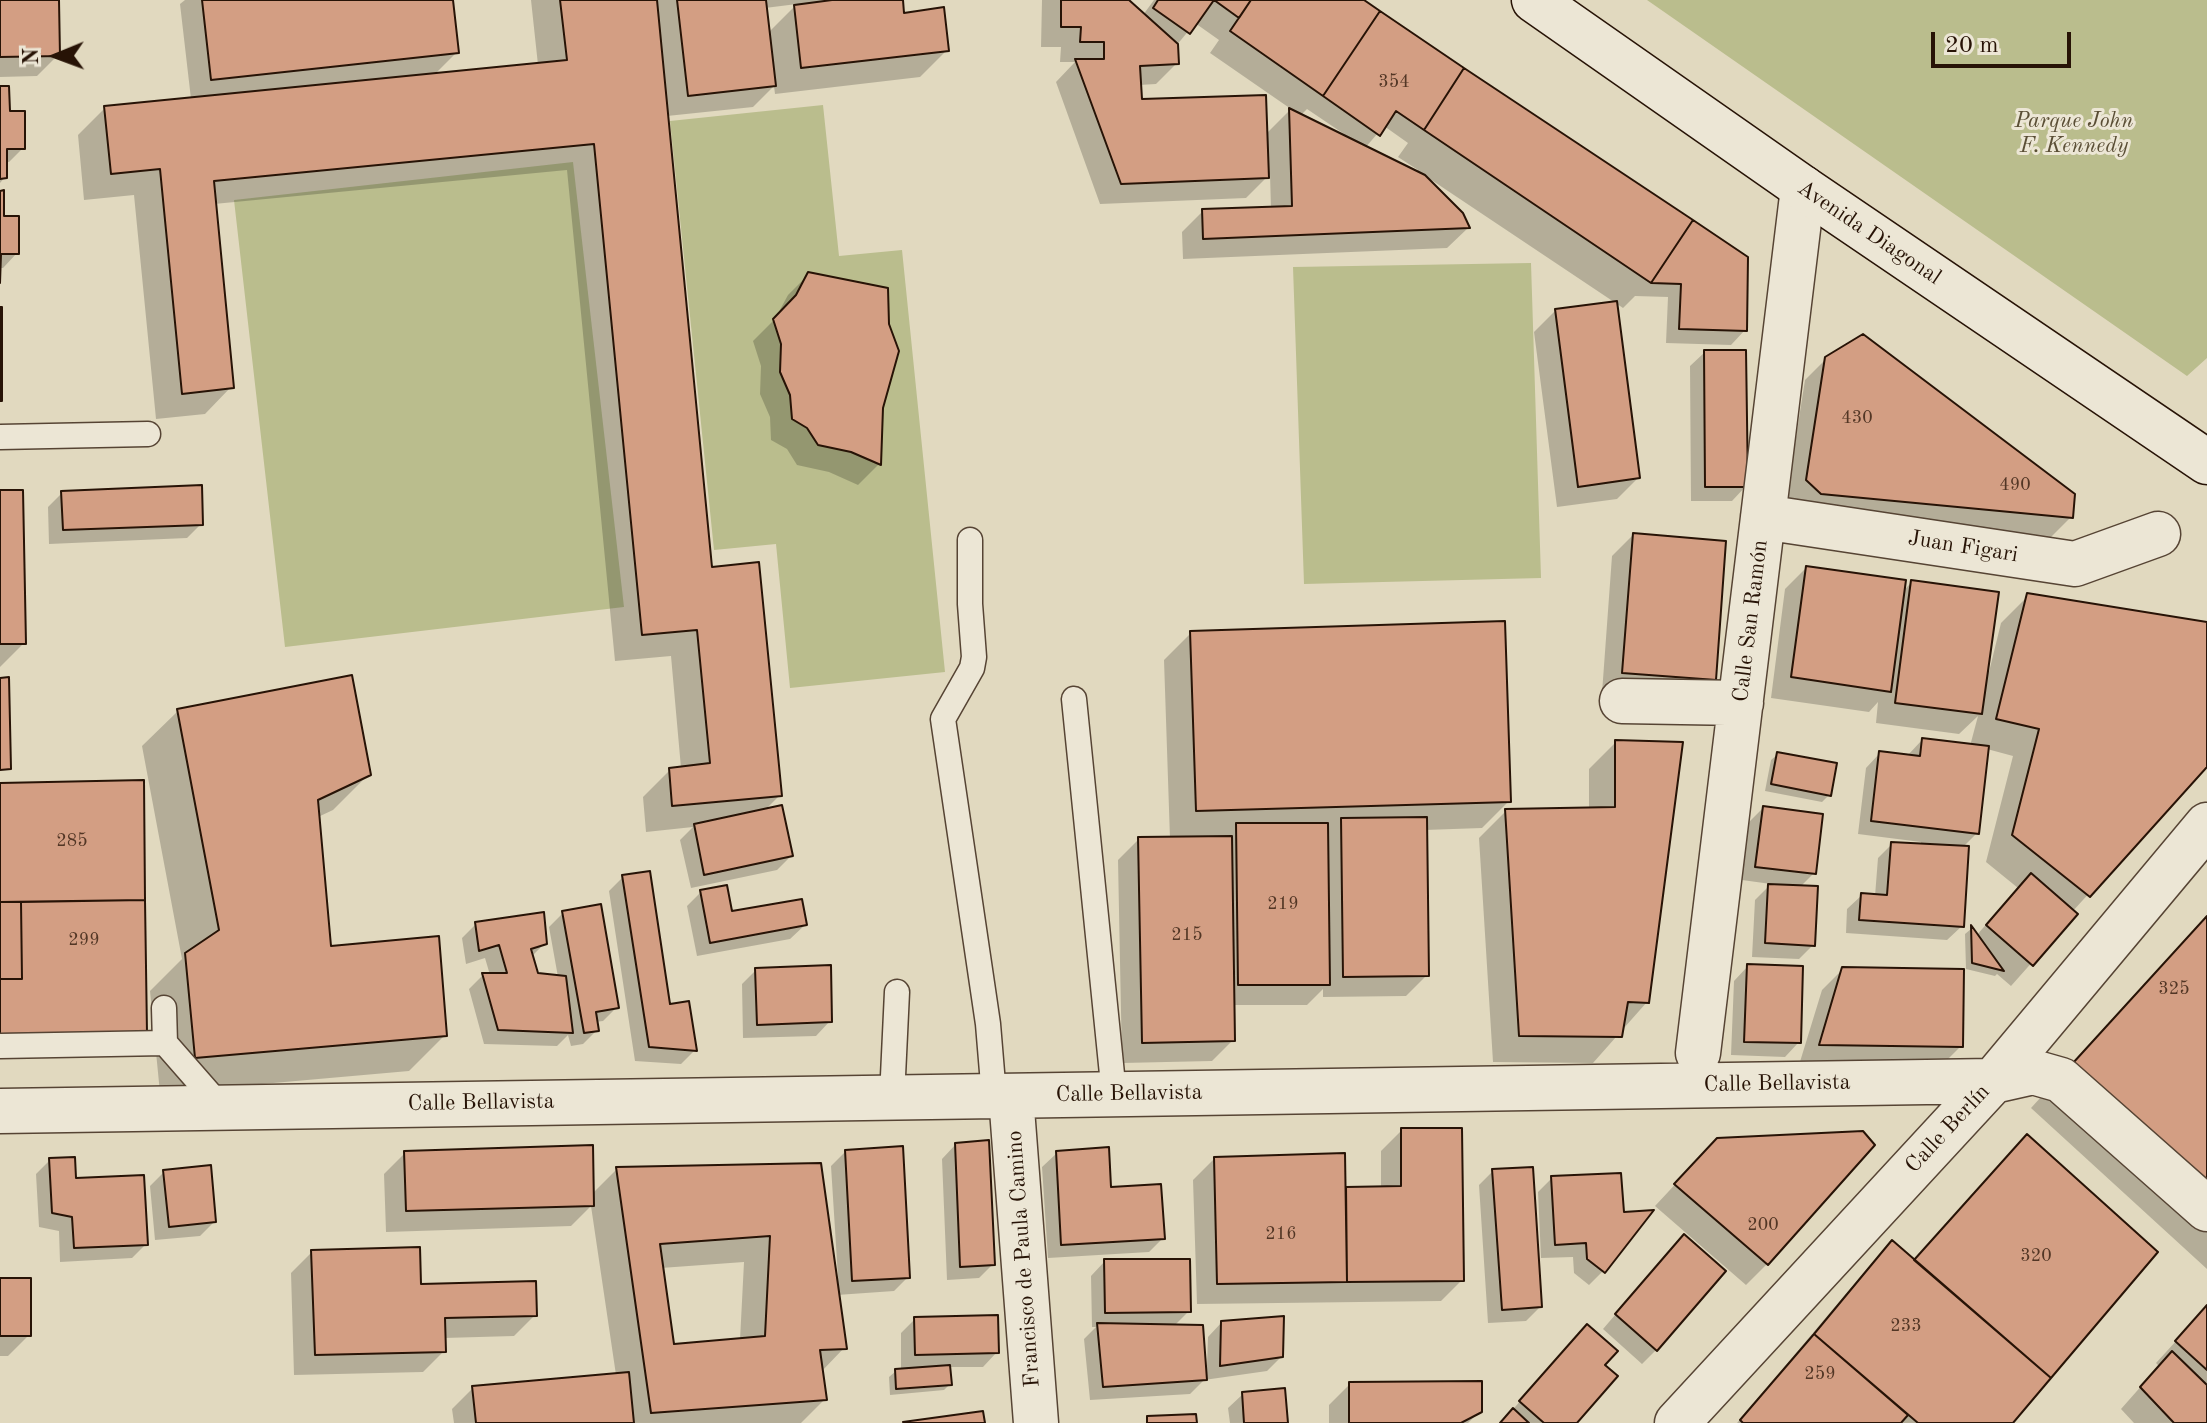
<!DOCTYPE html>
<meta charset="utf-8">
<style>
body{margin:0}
#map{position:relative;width:2207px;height:1423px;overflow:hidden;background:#e1d9bf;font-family:"Old Standard TT",serif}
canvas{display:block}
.north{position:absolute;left:16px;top:16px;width:80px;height:80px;-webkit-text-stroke:6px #ece6d5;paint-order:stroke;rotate:269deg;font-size:22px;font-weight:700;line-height:32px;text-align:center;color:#271306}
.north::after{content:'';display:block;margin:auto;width:28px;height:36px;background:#271306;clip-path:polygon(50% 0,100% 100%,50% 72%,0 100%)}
.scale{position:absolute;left:1931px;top:32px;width:140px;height:36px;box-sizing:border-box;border:4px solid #271306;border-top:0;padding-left:10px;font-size:24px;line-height:28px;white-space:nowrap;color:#271306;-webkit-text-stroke:6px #ece6d5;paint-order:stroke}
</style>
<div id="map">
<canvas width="2207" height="1423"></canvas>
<div class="north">N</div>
<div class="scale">20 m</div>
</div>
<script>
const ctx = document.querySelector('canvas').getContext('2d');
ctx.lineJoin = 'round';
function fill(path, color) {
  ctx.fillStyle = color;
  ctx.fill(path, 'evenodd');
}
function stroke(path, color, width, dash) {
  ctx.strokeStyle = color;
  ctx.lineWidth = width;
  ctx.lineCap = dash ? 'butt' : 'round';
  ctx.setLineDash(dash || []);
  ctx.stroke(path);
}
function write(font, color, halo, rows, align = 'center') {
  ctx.font = font + ' "Old Standard TT",serif';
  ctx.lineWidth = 6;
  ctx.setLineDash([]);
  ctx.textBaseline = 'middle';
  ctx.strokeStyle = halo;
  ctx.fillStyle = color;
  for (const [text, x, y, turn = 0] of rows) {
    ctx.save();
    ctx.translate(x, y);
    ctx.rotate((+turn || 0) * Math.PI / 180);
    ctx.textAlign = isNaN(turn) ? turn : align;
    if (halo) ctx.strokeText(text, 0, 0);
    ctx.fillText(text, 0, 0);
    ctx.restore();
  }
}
fill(new Path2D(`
 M1647,0H2207V358L2187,376Z
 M823,105L839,256L902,250L945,672L790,688L776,544L714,550L670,121Z
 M573,162L624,607L285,647L234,200Z
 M1531,263L1541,578L1304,584L1293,267Z`), '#babd8d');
fill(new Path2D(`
 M0,0H56L58,55L37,76L0,77Z
 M185,0H451L457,52L434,75L538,65L531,0H901L903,15L947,50L920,77L775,94L774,86L753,107L667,116L710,569L780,795L764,811L791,856L777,870L691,888L680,840L693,827L646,832L643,797L670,770L681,768L671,656L615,661L567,170L214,204L231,387L205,414L156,419L134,195L84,200L78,135L105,108L191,99L180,4ZM797,4L768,33L765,8Z
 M1042,0H1126L1143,15L1154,0H1360L1745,330L1731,345L1666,343L1668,297L1635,296L1623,308L1427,177L1468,228L1447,248L1183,259L1182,232L1203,211L1271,209L1270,174L1246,198L1100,204L1056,82L1075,62H1060L1061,47H1041ZM1195,23L1219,40L1210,53L1291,109L1266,134L1140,101L1139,85L1156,84L1177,63L1176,46ZM1307,109L1344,134L1342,136L1300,116ZM1384,126L1408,143L1398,157L1418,170L1416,173L1365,148Z
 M0,88L23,148L9,162H5V177L0,183Z
 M0,193L2,218L17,253L3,268H0Z
 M809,274L881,408L879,464L858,485L829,472L797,465L787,449L771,440L770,417L760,394L761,366L753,341L775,319L788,295Z
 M1555,311L1638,478L1617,499L1557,507L1534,332Z
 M1705,352L1746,486L1732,501H1691L1690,366Z
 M1826,359L2071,517L2050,538L1786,501L1805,380Z
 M0,492L24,643L0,667Z
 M62,493L201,524L187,538L49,544L48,507Z
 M1633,535L1714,679L1693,700L1602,693L1612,556Z
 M1806,568L1903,591L1912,582L1989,672L2001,623L2028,596L2207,624V764L2072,912L2075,914L2011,986L1997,974L1995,976L1966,969L1965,934L1971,929L1976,936L2018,888L1986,862L2013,756L1987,749L1977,833L1962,848V926L1947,940L1846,933L1847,909L1862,895L1875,896L1878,858L1892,844L1921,845V842L1858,834L1866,768L1880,753L1908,755L1922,740L1970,746L1978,716L1959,734L1876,723L1878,702L1869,712L1771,698L1785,589Z
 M1191,633L1509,801L1482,828L1425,830L1427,975L1406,996L1323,997V989L1307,1005H1232L1233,1040L1212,1061L1122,1063L1118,860L1139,839H1170L1164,660Z
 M178,711L369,774L333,810L318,817L329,948L445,1035L409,1071L160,1093L150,991L182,959L142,746Z
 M1616,742L1647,1002L1593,1063L1493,1062L1479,838L1506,811L1589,809V769Z
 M1778,754L1829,795L1822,802L1765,791L1771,760Z
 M1763,808L1814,873L1800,887L1813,945L1799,959L1752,957L1755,900L1771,884L1742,880L1749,822Z
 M623,877L669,1007L695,1050L681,1064L635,1061L609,891Z
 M701,892L731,914L805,925L790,939L697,956L687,906Z
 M563,913L617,1007L603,1021L595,1022L597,1030L583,1044L571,1046L568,1035L557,1046L484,1044L469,989L483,975H490L485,958L466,964L462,938L476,924L545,943L531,957L536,974L558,977L549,927Z
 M2207,915V1269L2031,1108Z
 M1748,966L1799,1042L1785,1057L1731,1055L1734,981Z
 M1843,969L1961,1046L1940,1067L1799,1065L1822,990Z
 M756,970L830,1021L816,1036L743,1038L742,984Z
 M1402,1130L1462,1280L1441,1301L1197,1304L1193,1180L1214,1159L1344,1189H1381V1151Z
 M2027,1136L2011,1423H1737L1871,1264L1892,1243L1913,1261Z
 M956,1144L993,1264L979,1278L947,1280L942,1159Z
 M845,1152L908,1277L894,1291L837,1295L844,1348L821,1372L825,1399L801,1423H454L452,1409L473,1388L616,1375L591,1206L571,1226L386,1232L384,1174L405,1153L592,1194L617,1169L819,1165L835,1278L838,1277L831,1166ZM744,1262L740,1340L672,1346L661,1268Z
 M1057,1153L1109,1189L1163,1238L1149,1252L1048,1258L1042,1167Z
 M50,1160L146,1244L132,1258L60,1262L59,1231L39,1227L36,1174Z
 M1696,1162L1767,1264L1746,1285L1655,1206Z
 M1493,1171L1540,1307L1526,1321L1488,1323L1479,1185Z
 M164,1172L214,1222L200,1236L155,1240L150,1186Z
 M1552,1178L1603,1271L1589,1285L1574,1273L1573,1257L1541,1258L1538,1192Z
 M1670,1251L1656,1350L1642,1364L1603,1329Z
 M312,1252L419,1286L535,1315L514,1336L444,1338V1351L423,1372L294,1375L291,1273Z
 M1105,1261L1189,1311L1173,1327L1204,1365H1207L1208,1337L1222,1322L1281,1357L1267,1371L1204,1380L1190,1394L1090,1400L1084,1339L1096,1327H1092L1091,1276Z
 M0,1280L29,1335L8,1356H0Z
 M2207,1307V1423H2134L2121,1409L2159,1366L2156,1363Z
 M915,1319L997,1352L983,1367H949L950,1384L944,1390L890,1395L889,1377L896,1371L901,1370V1333Z
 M1573,1341L1603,1365L1574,1423H1501Z
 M1350,1384L1480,1411L1468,1423H1329V1405Z
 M1243,1394L1286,1423H1230L1228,1408Z`), '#0003');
const building = new Path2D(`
 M0,0H59L60,56L0,57Z
 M202,0H453L459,53L211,80Z
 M560,0H657L712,567L759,562L782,796L672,806L669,768L710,763L697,630L642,635L594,144L214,181L234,388L182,394L160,169L111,174L104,106L567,60Z
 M677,0H766L776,86L688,96Z
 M832,0H903L904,13L944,7L949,51L801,68L794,5Z
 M1061,0H1129L1178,44L1179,64L1140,66L1142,99L1266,95L1269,178L1121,184L1075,59H1104V42H1080L1081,27H1061Z
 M1158,0H1251L1239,18L1214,0L1190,34L1153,8Z
 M1251,0H1364L1380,11L1323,96L1230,31Z
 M1380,11L1464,68L1424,130L1396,111L1380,136L1323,96Z
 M1464,68L1693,220L1651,283L1424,130Z
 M0,86H9L10,111H25V149H7V178L0,179Z
 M1289,108L1425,175L1463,213L1470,228L1203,239L1202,209L1292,206Z
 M4,190V216H19V254H1L0,283V191Z
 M1693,220L1748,257L1747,331L1679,329L1681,284L1651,283Z
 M808,272L888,288L889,324L899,351L883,408L881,465L851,452L818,445L807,428L792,419L790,395L780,372L781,344L773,319L796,295Z
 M1617,301L1640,478L1578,487L1555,309Z
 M0,307H2V401H0Z
 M1863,334L2075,494L2073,518L1821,494L1806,480L1825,357Z
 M1704,350H1746L1748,487H1705Z
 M202,485L203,525L63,530L61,491Z
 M0,490H23L26,644H0Z
 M1633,533L1726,541L1716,680L1622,673Z
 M1806,566L1906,580L1891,692L1791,677Z
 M1911,580L1999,592L1982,714L1895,703Z
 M2027,593L2207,622V767L2090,897L2012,835L2039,729L1996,719Z
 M1505,621L1511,802L1196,811L1190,631Z
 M352,675L371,775L318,800L331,946L439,936L447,1036L195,1058L185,953L219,930L177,709Z
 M9,677L11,769L0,770V678Z
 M1922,738L1989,746L1979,834L1871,821L1879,751L1920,756Z
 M1615,740L1683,742L1649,1003L1628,1002L1622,1037L1519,1036L1505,809L1615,807Z
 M1777,752L1837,763L1831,796L1771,784Z
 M144,780L145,900L0,902V783Z
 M782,805L793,856L704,875L694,824Z
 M1763,806L1823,814L1816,874L1755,867Z
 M1427,817L1429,976L1343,977L1341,818Z
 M1236,823H1328L1330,985H1238Z
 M1232,836L1235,1041L1142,1043L1138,837Z
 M1891,842L1969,846L1964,927L1859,920L1861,893L1887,895Z
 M650,871L670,1004L689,1001L697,1051L649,1047L622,875Z
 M2031,873L2078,914L2033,966L1986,925Z
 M1768,884L1818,886L1815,946L1765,943Z
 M727,885L732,911L802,899L807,925L710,943L700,890Z
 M145,900L147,1033L0,1034V979H22L21,902Z
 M0,902H21L22,979H0Z
 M601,904L619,1008L596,1012L599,1031L584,1033L562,911Z
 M544,912L547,944L531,949L538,973L566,976L573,1033L498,1030L482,973H507L499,945L479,951L475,922Z
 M2207,916V1186L2073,1063Z
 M1971,925L2004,971L1972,963Z
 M1747,964L1803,966L1801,1043L1744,1042Z
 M831,965L832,1022L757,1025L755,968Z
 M1842,967L1964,969L1963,1047L1819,1045Z
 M1401,1128H1462L1464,1281L1347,1282L1346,1187L1401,1186Z
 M1863,1131L1875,1145L1768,1265L1674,1184L1717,1138Z
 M2027,1134L2158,1252L2051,1378L1914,1260Z
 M989,1140L995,1265L960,1267L955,1143Z
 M593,1145L594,1206L406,1211L404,1151Z
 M903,1146L910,1278L852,1281L845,1150Z
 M1109,1147L1111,1187L1161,1184L1165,1239L1061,1245L1056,1151Z
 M1345,1153L1347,1282L1217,1284L1214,1157Z
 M75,1157L76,1178L144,1175L148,1245L74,1248L72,1217L52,1213L49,1158Z
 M821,1163L847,1349L820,1350L827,1400L651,1413L616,1167ZM770,1236L765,1336L674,1344L660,1244Z
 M211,1165L216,1222L169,1227L163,1170Z
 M1533,1167L1542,1307L1502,1310L1492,1169Z
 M1621,1173L1624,1212L1654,1210L1605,1273L1587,1259L1586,1243L1555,1245L1551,1176Z
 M1684,1234L1726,1271L1657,1351L1615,1314Z
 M1892,1240L2051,1378L2013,1423H1918L1814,1334Z
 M420,1247L421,1284L536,1281L537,1316L445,1318L446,1352L315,1355L311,1250Z
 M1104,1259H1190L1191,1312L1105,1313Z
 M0,1278H31V1336H0Z
 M2207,1305V1370L2175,1341Z
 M998,1315L999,1353L915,1355L914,1317Z
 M1284,1316L1283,1357L1220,1366L1221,1321Z
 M1097,1323L1203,1325L1207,1380L1103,1387Z
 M1587,1324L1618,1351L1605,1365L1618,1376L1577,1423H1544L1519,1401Z
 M1814,1334L1908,1415L1901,1423H1743L1740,1420Z
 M2172,1351L2207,1385V1423H2174L2140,1387Z
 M950,1365L952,1385L896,1389L895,1369Z
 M629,1372L634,1423H476L472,1386Z
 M1482,1381V1412L1461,1423H1349V1382Z
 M1285,1388L1288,1423H1244L1242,1392Z
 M1513,1408L1529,1423H1500Z
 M983,1411L985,1423H904L903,1422Z
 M1196,1414L1197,1423H1147V1416Z`);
fill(building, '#d39e83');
stroke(building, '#271306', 2);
const lane = new Path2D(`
 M0,437L148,434
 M970,540V604L974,657L972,668L943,719L988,1024L994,1096
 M1074,699L1114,1094
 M164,1008L165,1043L221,1107
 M0,1046L165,1043
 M892,1097L897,992`);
const street = new Path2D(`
 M1763,517L2075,564L2158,534
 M1622,701L1741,703
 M1698,1053L1803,188
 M1011,1096L1036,1423
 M0,1111L1993,1081L2033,1072L2061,1080L2207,1209
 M1677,1423L1993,1081L2207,825`);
const secondary = new Path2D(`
 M1534,0L1803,188L2207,462`);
stroke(lane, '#564434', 27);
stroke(street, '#564434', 47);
stroke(secondary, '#271306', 47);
stroke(lane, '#ece6d5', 24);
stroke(street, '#ece6d5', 44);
stroke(secondary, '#ece6d5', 44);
write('18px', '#523625', null, [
 ["354",1394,82],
 ["430",1857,418],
 ["490",2015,485],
 ["285",72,841],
 ["219",1283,904],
 ["215",1187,935],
 ["299",84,940],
 ["325",2174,989],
 ["200",1763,1225],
 ["216",1281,1234],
 ["320",2036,1256],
 ["233",1906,1326],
 ["259",1820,1374]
]);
write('italic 22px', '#5a4e35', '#ece6d5', [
 ["Parque John",2074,121],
 ["F. Kennedy",2074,146]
]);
write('22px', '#271306', '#ece6d5', [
 ["Avenida Diagonal",1869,233,34],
 ["Juan Figari",1963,547,9],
 ["Calle San Ramón",1751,621,-83],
 ["Calle Bellavista",1777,1084,-1],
 ["Calle Bellavista",1129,1094,-1],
 ["Calle Bellavista",481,1103,-1],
 ["Calle Berlín",1948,1129,-47],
 ["Francisco de Paula Camino",1024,1259,-94]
]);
</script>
